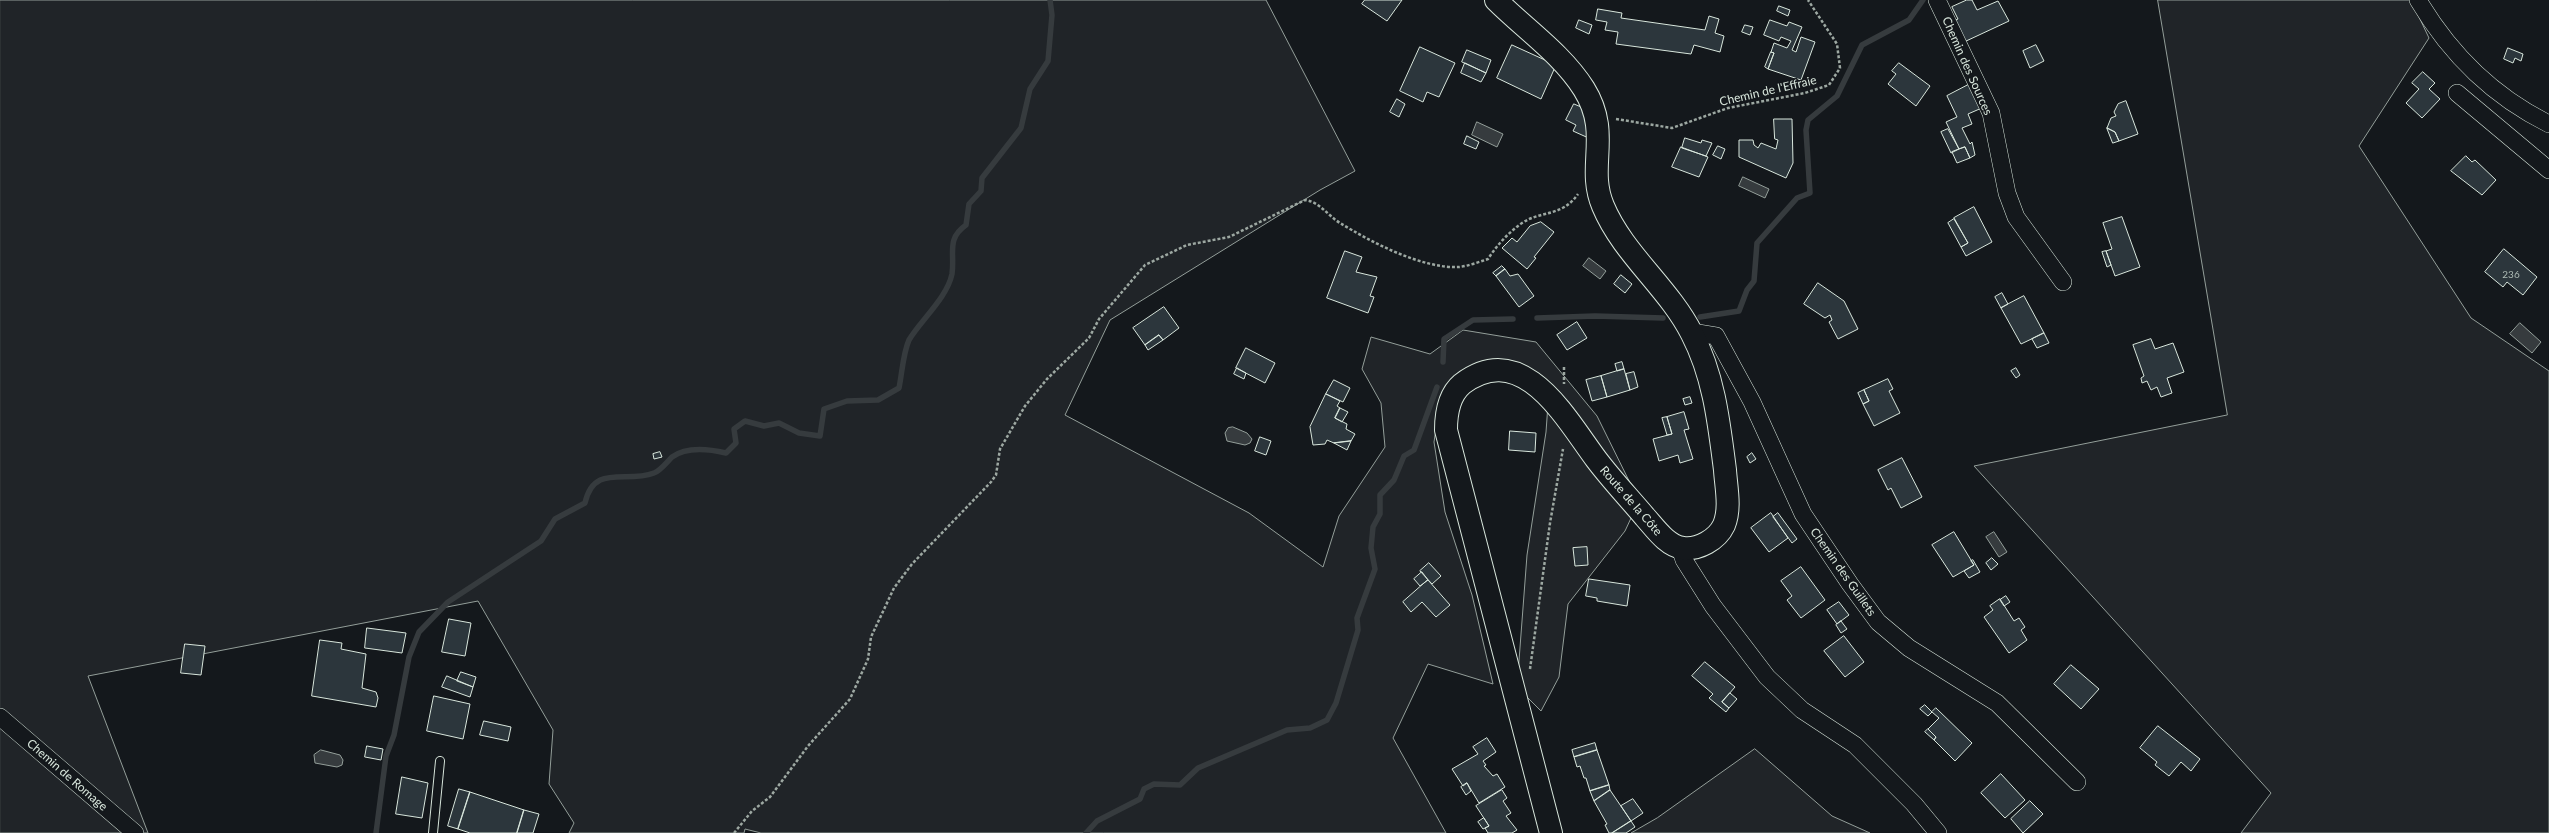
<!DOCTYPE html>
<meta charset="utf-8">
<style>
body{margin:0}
canvas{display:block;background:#14181c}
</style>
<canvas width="2549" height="833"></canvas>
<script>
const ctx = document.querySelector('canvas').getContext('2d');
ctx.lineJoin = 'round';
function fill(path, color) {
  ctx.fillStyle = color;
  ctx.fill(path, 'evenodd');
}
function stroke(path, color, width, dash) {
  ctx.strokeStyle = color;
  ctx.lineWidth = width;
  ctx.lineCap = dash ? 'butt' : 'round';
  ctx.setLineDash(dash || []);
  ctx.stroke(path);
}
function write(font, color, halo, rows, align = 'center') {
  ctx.font = font + ' Lato,sans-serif';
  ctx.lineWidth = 3;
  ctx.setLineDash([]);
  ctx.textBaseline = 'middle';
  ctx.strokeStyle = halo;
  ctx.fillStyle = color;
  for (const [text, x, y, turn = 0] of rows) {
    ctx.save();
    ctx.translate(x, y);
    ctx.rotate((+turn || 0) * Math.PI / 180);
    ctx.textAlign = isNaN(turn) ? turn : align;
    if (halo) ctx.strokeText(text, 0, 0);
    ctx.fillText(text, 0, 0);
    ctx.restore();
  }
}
const green = new Path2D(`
 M0,0H1266L1355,171L1320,190L1110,320L1065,415L1249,513L1323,567L1339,516L1385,447L1381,403L1362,369L1371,337L1430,354L1463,330L1536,342L1597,416L1639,501L1625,531L1568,604L1559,677L1541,711L1517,687L1527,555L1546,432L1549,390L1538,374L1514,362L1465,369L1440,403L1434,442L1445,512L1472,595L1493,684L1428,664L1393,738L1446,833H761L745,829L744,833H569L574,823L549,784L553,730L478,601L88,676L148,833H0Z
 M2158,0H2411L2429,38L2359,146L2471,318L2549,371V833H2241L2271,793L1974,466L2227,415Z
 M1755,749L1832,816L1870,833H1631L1657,818Z`);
fill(green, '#202428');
stroke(green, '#939e99', 1);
const water = new Path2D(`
 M1477,122L1503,134L1497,147L1472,135Z
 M1743,177L1769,189L1765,198L1739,186Z
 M1589,258L1606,271L1600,279L1583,266Z
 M2520,323L2541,342L2532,353L2510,334Z
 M1233,427L1247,433L1252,439L1250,443L1245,445L1227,441L1225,433L1228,428Z
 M1994,532L2007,552L1999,557L1986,537Z
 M321,750L340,755L343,760L342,765L337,767L315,763L314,755Z`);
fill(water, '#363b3e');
stroke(water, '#939e99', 1);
stroke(new Path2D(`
 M1700,317L1739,311L1747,290L1754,281L1757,243L1797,198L1810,193L1806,130L1808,120L1837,96L1862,45L1909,20L1923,0
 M1537,318L1595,316L1663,318
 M1443,362L1444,339L1473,320L1513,319
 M376,833L386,756L394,735L409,657L419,632L448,602L541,541L555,519L585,503C594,463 626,484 654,473C660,471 667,462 672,457C687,446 709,449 726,453L736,443L734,429L745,421L764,426L779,423L799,433L820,436L824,409L847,401L878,400L899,388C902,374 903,353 909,340C920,321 947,298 952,274C955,253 946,239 966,225L969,204L981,191L982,178L1021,128L1030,89L1048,61L1052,15L1050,0
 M1086,833L1097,821L1140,799L1144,789L1154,784L1180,785L1198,768L1287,730L1310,728L1327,720L1336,703L1358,630L1357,618L1375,569L1371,548L1373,527L1380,514V495L1394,480L1404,456L1414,450L1437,387`), '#363b3e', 5.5);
const building = new Path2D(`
 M1365,0H1402L1387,21L1362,4Z
 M1967,0H1972L1977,10L1998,1L2009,21L1964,42L1953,21L1958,19L1952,7Z
 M1779,6L1790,10L1788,16L1777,11Z
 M1598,9L1622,13L1621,18L1705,30L1709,16L1719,19L1715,33L1724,36L1720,52L1694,45L1691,54L1616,44L1618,32L1605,30L1607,22L1596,20Z
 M1579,20L1592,25L1589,34L1576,28Z
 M1770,20L1787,26L1789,22L1802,27L1792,50L1796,52L1801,37L1815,42L1801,80L1768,69L1774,53L1771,52L1774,43L1787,48L1791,41L1781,37L1779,41L1764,35Z
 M1745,25L1753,27L1750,35L1742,32Z
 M1512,45L1556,65L1541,99L1497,78Z
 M2036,45L2044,61L2030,68L2023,51Z
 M1420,47L1455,63L1439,97L1427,92L1423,102L1400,91Z
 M2508,48L2523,54L2521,61L2515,58L2513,63L2504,59Z
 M1467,50L1491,60L1486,73L1462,62Z
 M1771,52L1774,53L1768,69L1765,67Z
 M1465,63L1486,73L1481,82L1461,73Z
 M1899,63L1930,86L1916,106L1888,84L1896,74L1892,71Z
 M2423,72L2435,83L2429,89L2440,99L2422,118L2406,103L2419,89L2412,83Z
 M1972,83L1984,107L1968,114L1972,124L1962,128L1970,144L1972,142L1975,155L1970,158L1965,147L1959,149L1946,122L1957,117L1947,96Z
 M1397,99L1405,104L1399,117L1390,112Z
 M2126,101L2138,134L2119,141L2115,132L2107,128L2111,118L2116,116L2114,112L2118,104Z
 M1574,104L1586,109L1593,140L1573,131L1576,125L1566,120Z
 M1774,119H1792L1793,163L1786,178L1739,157V140H1753L1754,145L1758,148L1761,143L1776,149L1778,140L1775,139Z
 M2107,128L2115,132L2119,141L2113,143Z
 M1948,129L1959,149L1951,153L1941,132Z
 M1467,136L1479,142L1476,149L1464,144Z
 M1685,138L1701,143L1702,140L1712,143L1706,156L1682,148Z
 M1718,146L1725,149L1721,159L1713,155Z
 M1681,147L1708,157L1699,177L1672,167Z
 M1965,147L1970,158L1957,163L1952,152Z
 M2466,156L2472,162L2475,160L2496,180L2482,195L2451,171Z
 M1974,207L1992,242L1966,256L1961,247L1968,243L1954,218Z
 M2122,217L2140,267L2115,276L2106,251L2112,249L2103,223Z
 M1954,219L1968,243L1961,247L1948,223Z
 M1541,222L1554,232L1534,257L1536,258L1527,269L1502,248L1512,238L1517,242L1530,226Z
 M2504,249L2537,277L2523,295L2507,282L2503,287L2485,272Z
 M1345,251L1362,257L1356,272L1377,277L1370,296L1374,297L1368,313L1327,298Z
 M2106,251L2111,265L2107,267L2102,252Z
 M1502,266L1505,269L1496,276L1493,273Z
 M1505,269L1510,276L1518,274L1534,296L1519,307L1496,276Z
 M1621,275L1632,284L1625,293L1614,284Z
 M1818,283L1844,301L1858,329L1838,339L1829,322L1832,320L1830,315L1825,318L1804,304Z
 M2002,293L2008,304L2001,308L1995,297Z
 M2024,296L2044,333L2021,344L2001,308Z
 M1164,307L1179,328L1163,340L1159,335L1145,345L1133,328Z
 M1577,322L1587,338L1567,350L1557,335Z
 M2044,333L2049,343L2037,348L2032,339Z
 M1159,335L1163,340L1148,350L1145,345Z
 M2151,339L2155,349L2173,343L2184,372L2167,378L2172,393L2161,397L2157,387L2151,390L2147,381L2142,383L2141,378L2144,376L2133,345Z
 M1246,348L1275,363L1265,383L1236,368Z
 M1622,362L1624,369L1617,371L1615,364Z
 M1237,368L1246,373L1244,379L1234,374Z
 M2016,368L2020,375L2016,378L2011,371Z
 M1624,369L1630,390L1607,397L1601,376Z
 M1634,372L1638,387L1630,390L1626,374Z
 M1601,376L1607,397L1592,401L1586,380Z
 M1888,379L1893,389L1889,391L1900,413L1874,426L1863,404L1869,401L1864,390Z
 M1334,380L1350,388L1343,402L1326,394Z
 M1864,390L1869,401L1863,404L1858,393Z
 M1326,394L1340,401L1337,406L1340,408L1335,418L1347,424L1346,429L1355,434L1351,441L1334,443L1327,440L1325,444L1313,445L1310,427Z
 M1690,397L1692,403L1685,405L1683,399Z
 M1340,408L1348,412L1342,422L1335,418Z
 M1684,412L1689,429L1684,430L1693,459L1680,463L1678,455L1659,461L1653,439L1672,434L1667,417Z
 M1667,417L1672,434L1667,435L1662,418Z
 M1510,431L1536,433L1535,452L1509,450Z
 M1260,437L1271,441L1266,455L1255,451Z
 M1351,441L1347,450L1334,443Z
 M660,452L662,457L654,459L653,454Z
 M1752,453L1756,459L1750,463L1747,457Z
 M1902,458L1922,497L1901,508L1891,488L1888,490L1878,470Z
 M1771,513L1788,538L1769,552L1751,528Z
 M1778,513L1797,539L1792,543L1773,517Z
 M1954,532L1974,565L1953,577L1932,545Z
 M1587,547L1588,565L1575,566L1573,548Z
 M1992,558L1998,564L1991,570L1986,563Z
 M1973,560L1980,572L1969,578L1964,571L1974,565L1971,561Z
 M1429,563L1441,576L1432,584L1420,571Z
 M1801,567L1825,600L1801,618L1787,600L1792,596L1781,581Z
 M1422,572L1428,580L1420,586L1414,579Z
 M1589,579L1630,585L1627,606L1597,601V598L1586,596Z
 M1428,580L1450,605L1436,617L1422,602L1411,612L1403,602Z
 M2006,596L2010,602L2004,606L2000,600Z
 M2000,599L2014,621L2019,618L2025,627L2021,630L2027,640L2009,653L1984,617L1993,610L1990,606Z
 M1839,602L1849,615L1837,624L1827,610Z
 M449,619L471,623L465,656L442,652Z
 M1841,621L1847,629L1841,633L1836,625Z
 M367,628L406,633L402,653L365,648Z
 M1844,636L1864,662L1845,677L1824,651Z
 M320,640L342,643L341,649L366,654L362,688L376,692L378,698L376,707L312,696Z
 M185,644L205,646L201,675L181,673Z
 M1705,662L1735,687L1722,702L1729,708L1726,712L1709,698L1713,694L1692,676Z
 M2071,665L2099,689L2081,709L2054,684Z
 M461,672L476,677L473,687L457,681Z
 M447,676L473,687L470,697L442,687Z
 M1730,693L1737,699L1729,708L1722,702Z
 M434,696L470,704L463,739L427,731Z
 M1925,705L1932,712L1928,716L1920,709Z
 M1936,708L1972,743L1955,761L1934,740L1936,737L1928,729L1939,718L1932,712Z
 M484,721L511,727L508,741L480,735Z
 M2158,726L2200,759L2191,771L2181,762L2169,776L2155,765L2157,762L2140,748Z
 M1928,729L1936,737L1934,740L1925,732Z
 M1487,738L1496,752L1483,761L1486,765L1484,766L1493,776L1497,774L1505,787L1479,803L1467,783L1463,786L1452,769L1478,754L1473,747Z
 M1595,743L1597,750L1574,757L1572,750Z
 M367,746L383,749L381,760L365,757Z
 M1597,750L1609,785L1590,791L1586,778H1584L1580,766L1577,767L1574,757Z
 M2001,774L2025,800L2005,818L1981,793Z
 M402,777L428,783L422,818L396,814Z
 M1467,783L1471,791L1466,795L1461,787Z
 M1609,785L1610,790L1594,801L1590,791Z
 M459,789L470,792L458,829L448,826Z
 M1502,790L1507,798L1503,801L1511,813L1506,816L1517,830L1512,833H1488L1485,828L1489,826L1476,806Z
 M1610,790L1631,821L1612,833H1609L1605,825L1607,824L1594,801Z
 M470,792L524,810L517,833H470L458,829Z
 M1633,799L1643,813L1631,821L1621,806Z
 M2030,801L2043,814L2023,833L2011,819Z
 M524,810L539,814L533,833H517Z
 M1484,818L1489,826L1483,829L1478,822Z
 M1631,821L1635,827L1626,833H1612Z`);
fill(building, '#2c363c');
stroke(building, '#d8e6dc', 1);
const lane = new Path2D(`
 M433,833L440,761`);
const street = new Path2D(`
 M1937,0L1991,113L2007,193L2016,217L2063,282
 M2418,0C2450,54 2492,96 2549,124
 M2457,93L2549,170
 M1692,332L1716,336L1752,402L1803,514L1850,584L1878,622L1909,648L1997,703L2077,782
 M1680,548L1684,560L1713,606L1767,677L1802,710L1855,745L1914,804L1938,833
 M0,717L135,833`);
const secondary = new Path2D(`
 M1496,0C1525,29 1562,54 1584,89C1612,134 1586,166 1603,206C1623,254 1669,288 1692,334C1714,376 1719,423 1725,470C1726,487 1731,508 1724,525C1717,540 1698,550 1683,548C1667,546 1655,528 1645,517C1629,498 1611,479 1596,459C1566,419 1523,338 1462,384C1449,395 1446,414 1446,430L1551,833`);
stroke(lane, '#d8e6dc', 10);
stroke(street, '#d8e6dc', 18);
stroke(secondary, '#d8e6dc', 24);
stroke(new Path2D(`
 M1616,119L1672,128L1728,108L1805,93L1829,85L1840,68L1837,44L1808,0
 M1564,367V384
 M1530,669L1550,523L1563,449
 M734,833L752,811L770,797L808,746L850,699L868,659L871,637L894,588L912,564L991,482L996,475L1000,449L1025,406L1047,379L1089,338L1099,319L1145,265L1187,245L1229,237L1305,200C1320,202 1327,215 1340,223C1371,242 1422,269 1459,267C1468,266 1479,262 1488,259C1497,245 1508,233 1522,223C1542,210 1562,217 1578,194`), '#9da8a2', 2.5, [3, 2]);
stroke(lane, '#14181c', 8);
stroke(street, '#14181c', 17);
stroke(secondary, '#14181c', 22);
write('10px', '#adbab4', null, [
 ["236",2511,275]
]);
write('12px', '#d8e6dc', '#14181c', [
 ["Chemin des Sources",1967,66,66],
 ["Chemin de l'Effraie",1768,91,-13],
 ["Route de la Côte",1631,501,49],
 ["Chemin des Guillets",1843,572,55],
 ["Chemin de Romage",67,775,41]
]);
</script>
